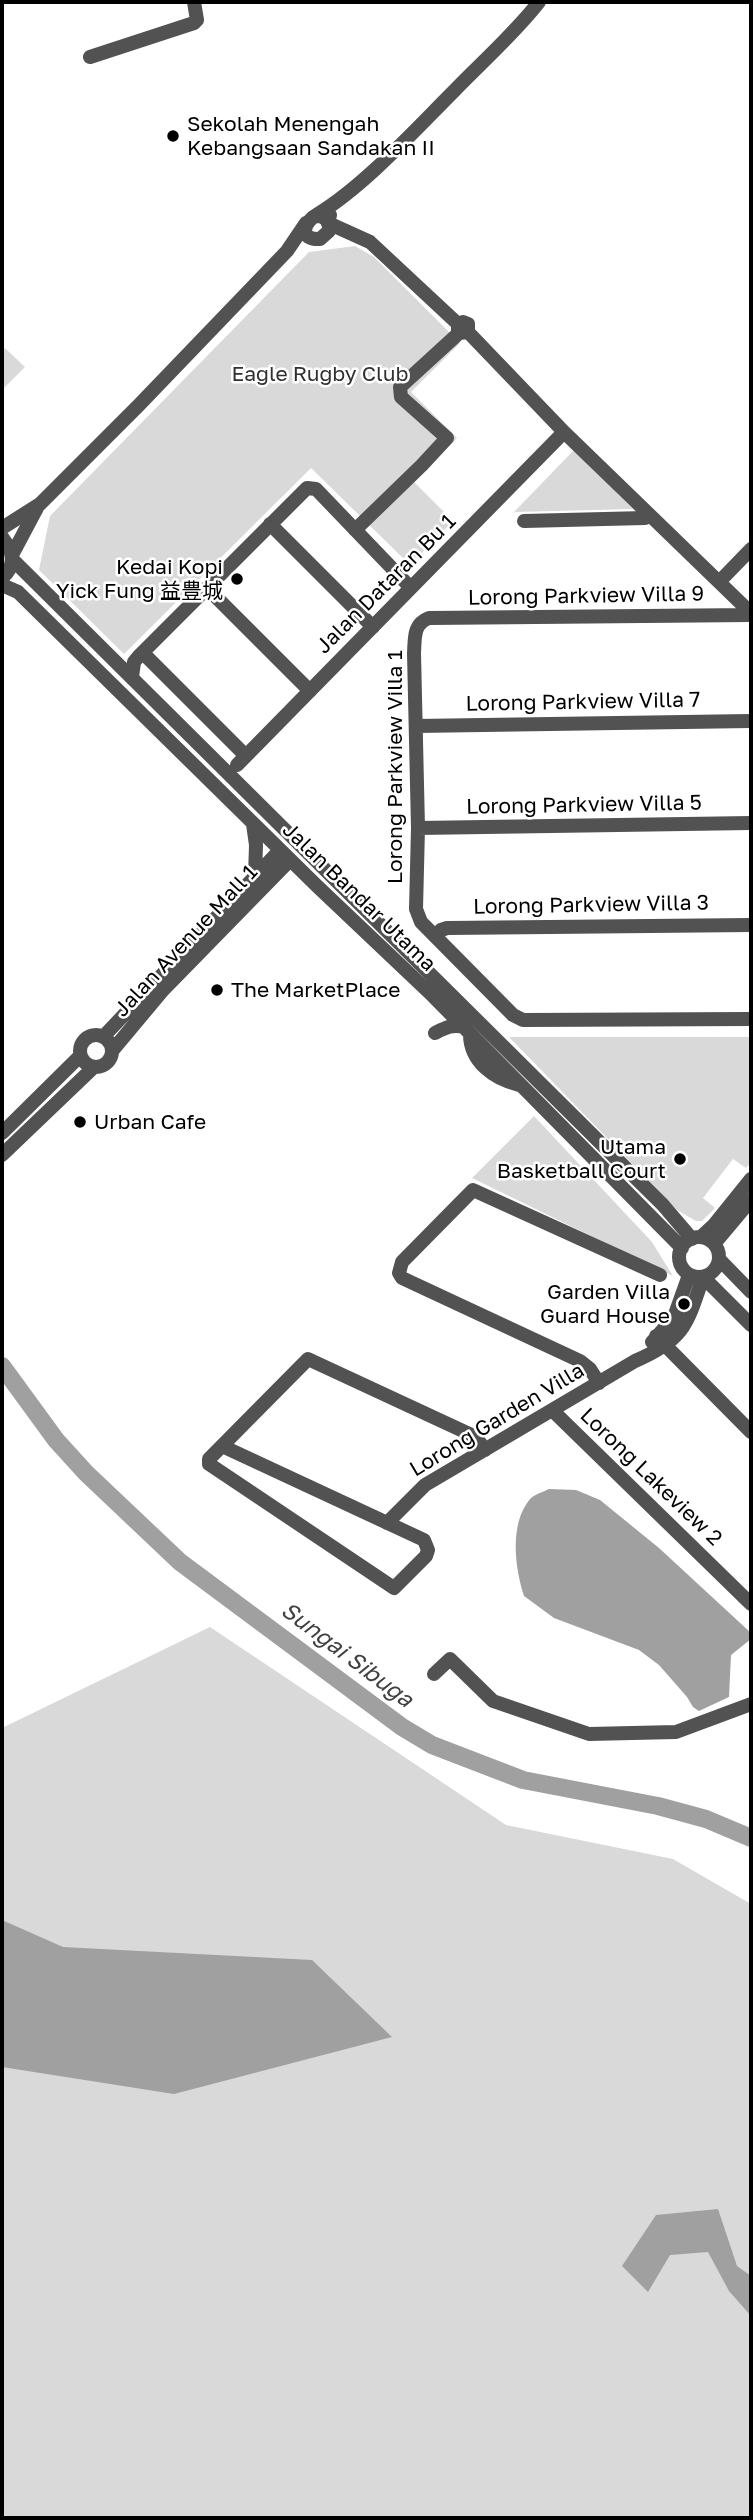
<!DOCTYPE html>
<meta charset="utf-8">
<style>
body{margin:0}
#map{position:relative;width:753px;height:2520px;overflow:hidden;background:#fff;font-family:"Golos Text",sans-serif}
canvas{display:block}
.frame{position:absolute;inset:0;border:4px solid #000;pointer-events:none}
</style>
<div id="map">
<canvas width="753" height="2520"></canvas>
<div class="frame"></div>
</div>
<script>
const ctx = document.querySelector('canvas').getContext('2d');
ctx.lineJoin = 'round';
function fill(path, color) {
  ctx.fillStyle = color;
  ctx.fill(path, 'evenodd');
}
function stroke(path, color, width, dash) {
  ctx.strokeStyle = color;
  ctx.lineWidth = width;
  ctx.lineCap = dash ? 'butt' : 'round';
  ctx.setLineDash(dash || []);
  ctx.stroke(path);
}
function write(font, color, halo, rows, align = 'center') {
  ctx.font = font + ' "Golos Text","Noto Sans SC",sans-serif';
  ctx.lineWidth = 5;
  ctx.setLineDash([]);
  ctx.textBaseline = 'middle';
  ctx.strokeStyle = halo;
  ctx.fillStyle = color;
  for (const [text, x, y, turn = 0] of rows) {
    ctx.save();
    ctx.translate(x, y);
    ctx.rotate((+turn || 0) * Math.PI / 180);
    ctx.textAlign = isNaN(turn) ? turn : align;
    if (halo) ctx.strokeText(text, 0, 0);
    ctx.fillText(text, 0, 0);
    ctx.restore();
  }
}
fill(new Path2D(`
 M355,246L374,257L460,343L411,392L457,438L414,482L453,521L410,565L311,468L124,654L39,570L50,516L309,252Z
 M2,347L7,350L25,367L2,390Z
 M574,450L633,509L514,512Z
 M509,1037H751V1162L746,1168L733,1159L703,1198L715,1208L702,1221H696L677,1210Z
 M534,1116L652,1242L673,1276L472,1178Z
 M210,1627L506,1825L673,1859L751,1904V2518H2V1728Z`), '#d9d9d9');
fill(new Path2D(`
 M549,1489L576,1490L600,1500L659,1548L751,1633V1639L731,1655L729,1697L699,1711L693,1707L687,1697L659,1665L639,1650L554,1618L524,1596C515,1568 509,1524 530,1499C535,1494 543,1492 549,1489Z
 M2,1920L63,1947L312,1960L392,2037L174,2094L2,2067Z
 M718,2209L737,2266L751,2276V2316L729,2291L708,2252L670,2255L648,2292L622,2266L656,2215Z`), '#a0a0a0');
stroke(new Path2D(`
 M2,1366L56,1440L86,1473L180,1562L402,1727L432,1745L523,1780L658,1806L706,1819L751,1838`), '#a0a0a0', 18);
stroke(new Path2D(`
 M90,57L194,23L197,20L194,2
 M330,215L328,223L370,242L458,324V332
 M315,216C325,215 330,222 329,231L320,239C298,240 303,222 318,214C364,186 415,130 454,91C482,62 514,34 539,2
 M458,324L463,322L468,324V332L564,432L751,613
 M524,521L645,518L650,515
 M270,524L373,627
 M2,528L40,504L139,405L287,251L306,223
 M355,530L422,465L447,438L401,397L400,387L459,333L468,332
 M2,537C13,551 17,565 2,578
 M12,555L37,508
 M13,560L663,1205L692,1239
 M719,582L751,549
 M2,585L18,592L317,886L433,996L682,1248
 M207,588L310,691
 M751,615L429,618C413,624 415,638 414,653L418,828L416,909L421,922L513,1015L523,1020L751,1019
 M143,653L246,756
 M132,677L134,662L139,656L307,488L316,489L411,588
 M416,726L751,721
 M237,765L564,432
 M253,824L256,845L255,876
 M418,828L751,823
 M435,936L441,930L447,928L751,925
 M435,1033C445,1028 452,1024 464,1027
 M470,1034C470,1062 494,1079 519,1085
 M80 1051a16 16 0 1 1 32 0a16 16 0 1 1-32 0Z
 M103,1037L280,850
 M112,1051L163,990L290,860
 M2,1133L80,1056
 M2,1155L94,1067
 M701,1237L714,1225L751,1179
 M679 1257a20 20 0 1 1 40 0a20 20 0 1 1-40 0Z
 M714,1244L751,1200
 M719,1259L751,1292
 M656,1336L751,1432
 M652,1342L674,1317L689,1275
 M599,1383L590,1369L580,1361L402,1278L399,1273L402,1262L473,1190L660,1275
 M552,1410L751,1604
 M222,1446L424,1540L428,1550L426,1556L394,1588L209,1464V1459L308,1359L476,1437L485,1450
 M387,1523L425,1485L635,1361C684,1340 687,1325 703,1277L751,1325
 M434,1674L450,1659L493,1701L589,1734L676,1732L751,1704`), '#525252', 14);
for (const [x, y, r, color] of [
 [173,136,7,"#000"],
 [237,579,7,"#000"],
 [217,990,7,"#000"],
 [80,1122,7,"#000"],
 [680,1159,7,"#000"],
 [684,1304,7,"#000"]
]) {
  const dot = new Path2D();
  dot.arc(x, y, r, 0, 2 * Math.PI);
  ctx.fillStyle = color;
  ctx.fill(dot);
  stroke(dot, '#fff', 2.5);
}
write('21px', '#000', '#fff', [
 ["Sekolah Menengah",187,124],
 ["Kebangsaan Sandakan II",187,148],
 ["Kedai Kopi",223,567,"right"],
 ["Yick Fung 益豊城",223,591,"right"],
 ["The MarketPlace",231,990],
 ["Urban Cafe",94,1122],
 ["Utama",666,1147,"right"],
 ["Basketball Court",666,1171,"right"],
 ["Garden Villa",670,1292,"right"],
 ["Guard House",670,1316,"right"]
], 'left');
write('21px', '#303030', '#fff', [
 ["Eagle Rugby Club",320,374]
]);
write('21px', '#000', '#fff', [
 ["Jalan Dataran Bu 1",386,584,-45],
 ["Lorong Parkview Villa 9",586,596,-1],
 ["Lorong Parkview Villa 7",583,702,-1],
 ["Lorong Parkview Villa 1",395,767,-90],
 ["Lorong Parkview Villa 5",584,805,-1],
 ["Jalan Bandar Utama",359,897,44],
 ["Lorong Parkview Villa 3",591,905,-1],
 ["Jalan Avenue Mall 1",186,941,-47],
 ["Lorong Garden Villa",497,1420,-31],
 ["Lorong Lakeview 2",651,1477,44]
]);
write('italic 23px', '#414141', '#fff', [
 ["Sungai Sibuga",347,1655,37]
]);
</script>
